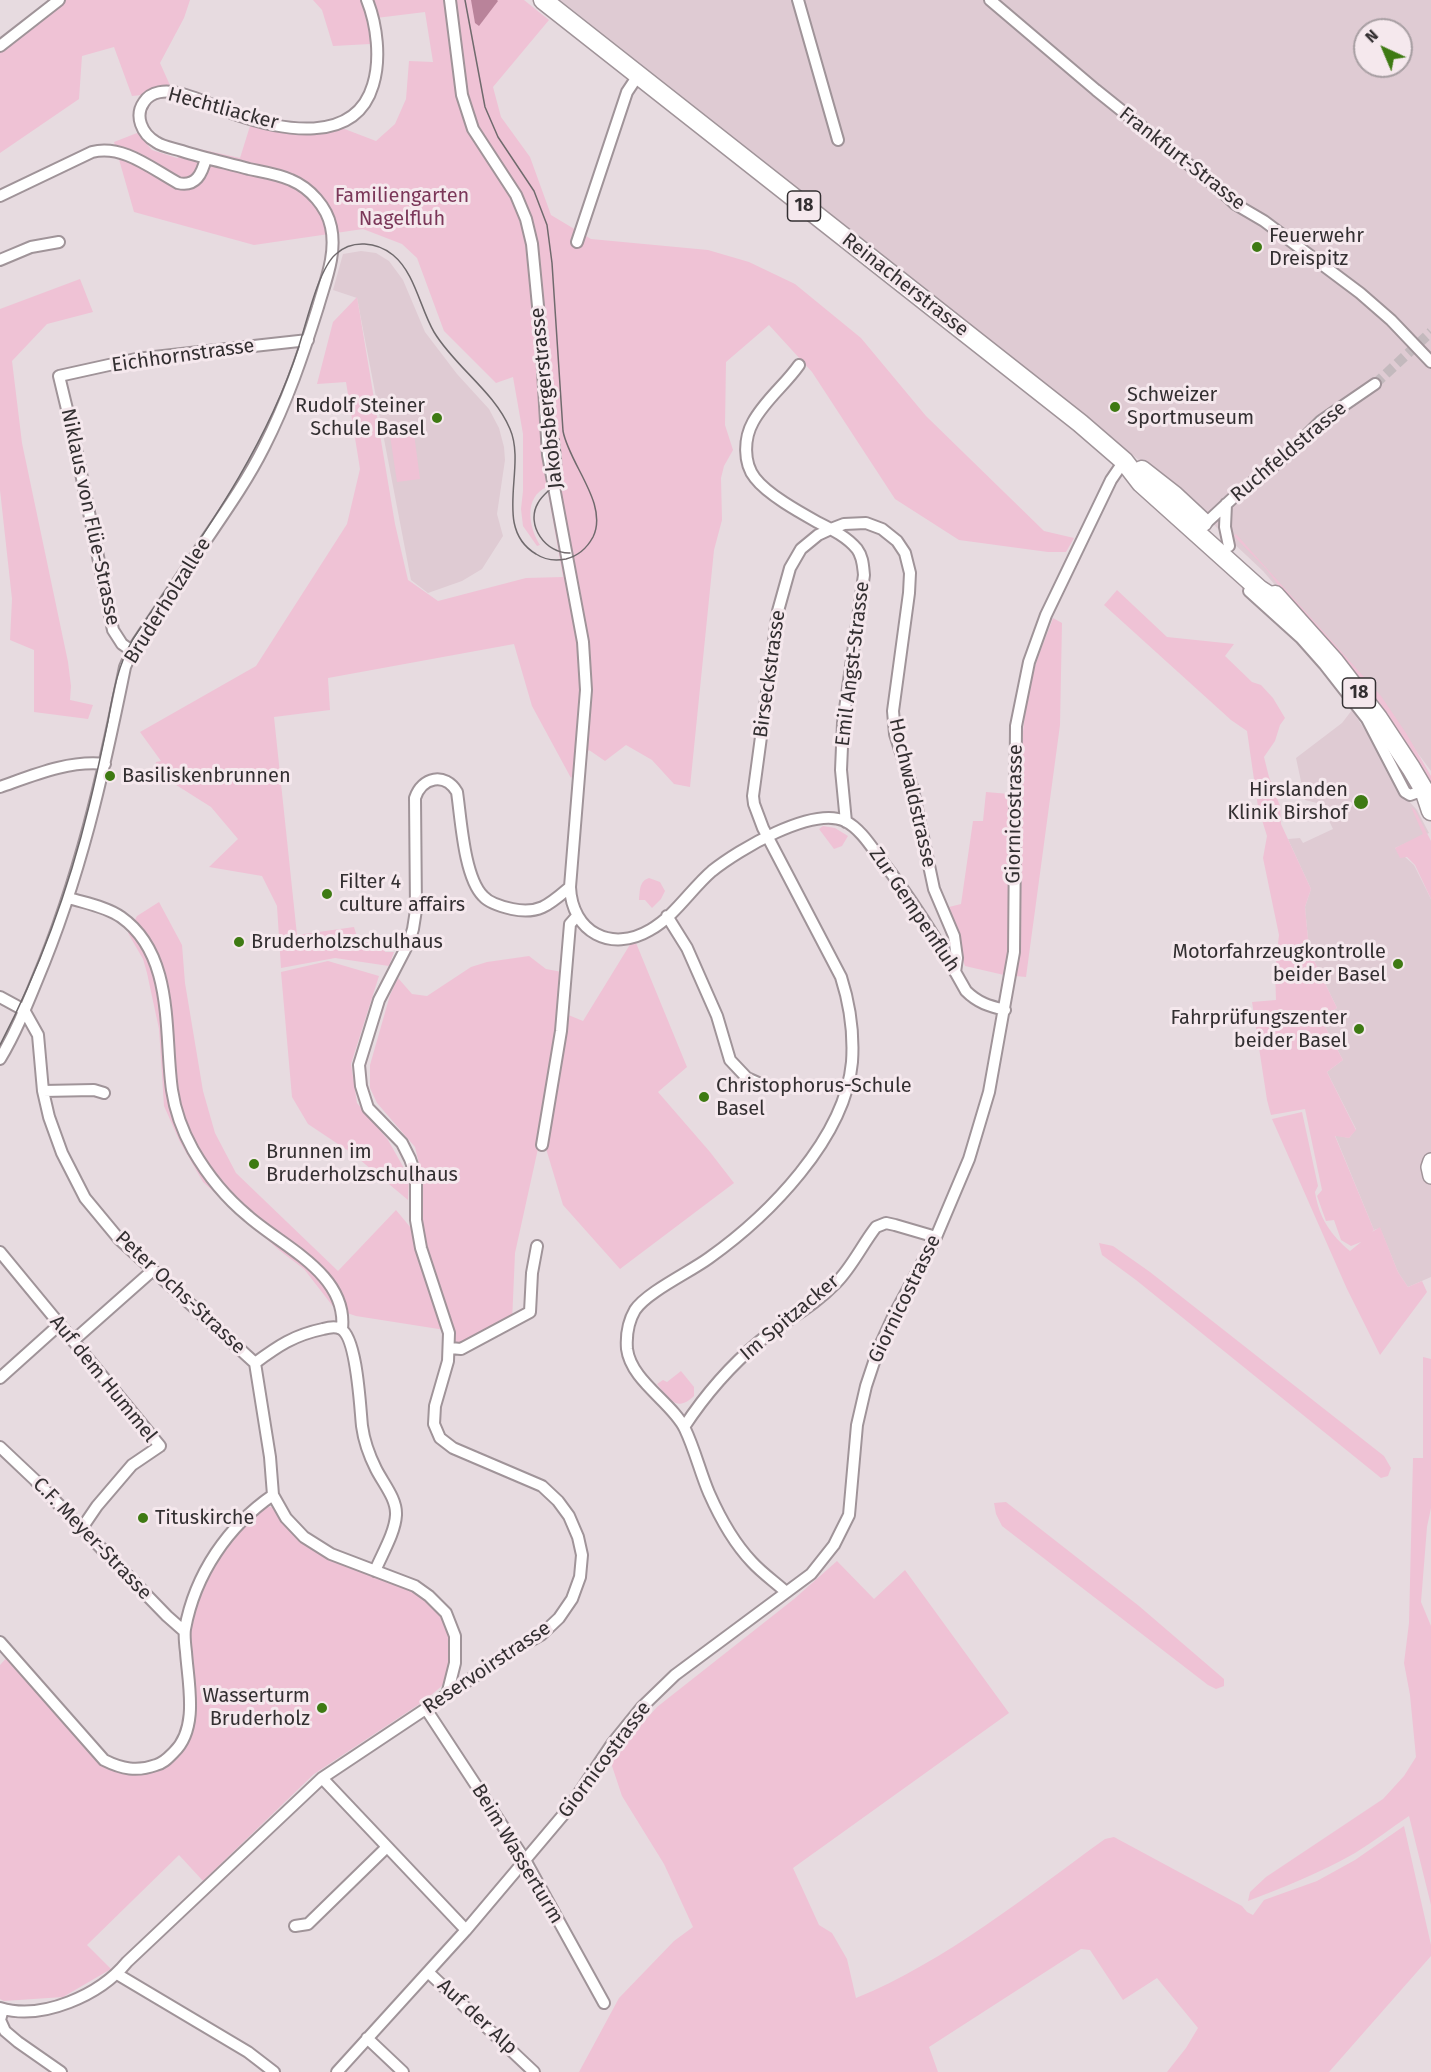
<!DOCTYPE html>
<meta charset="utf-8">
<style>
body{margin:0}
#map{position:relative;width:1431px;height:2072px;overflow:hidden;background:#e7dbe0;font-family:"Fira Sans",sans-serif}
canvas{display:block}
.north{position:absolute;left:1353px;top:18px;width:60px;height:60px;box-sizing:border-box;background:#f5e8ed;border:2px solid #a79ea2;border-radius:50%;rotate:316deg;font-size:16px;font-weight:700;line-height:24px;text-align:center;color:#332f31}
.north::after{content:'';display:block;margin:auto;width:21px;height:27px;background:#3e7a13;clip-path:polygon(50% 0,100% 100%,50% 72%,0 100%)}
</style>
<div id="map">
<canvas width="1431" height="2072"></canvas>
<div class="north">N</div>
</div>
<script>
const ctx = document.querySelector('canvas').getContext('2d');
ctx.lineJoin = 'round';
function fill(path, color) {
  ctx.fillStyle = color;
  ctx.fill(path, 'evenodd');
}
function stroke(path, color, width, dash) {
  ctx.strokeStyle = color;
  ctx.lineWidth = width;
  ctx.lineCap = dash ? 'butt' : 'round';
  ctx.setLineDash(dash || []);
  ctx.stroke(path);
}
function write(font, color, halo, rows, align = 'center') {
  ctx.font = font + ' "Fira Sans",sans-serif';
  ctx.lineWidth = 6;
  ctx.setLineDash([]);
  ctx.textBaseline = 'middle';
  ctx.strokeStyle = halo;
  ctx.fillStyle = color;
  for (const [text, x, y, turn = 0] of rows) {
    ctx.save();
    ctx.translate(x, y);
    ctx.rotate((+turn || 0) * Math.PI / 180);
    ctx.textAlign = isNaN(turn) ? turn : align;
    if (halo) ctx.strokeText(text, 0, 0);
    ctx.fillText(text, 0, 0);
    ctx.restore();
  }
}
fill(new Path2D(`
 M560,0H1431V771L1411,744L1263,571L1180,493L887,258ZM1365,30H1401V66H1365Z
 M361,251L376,253L389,261L403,280L425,332L457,374L489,409L499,428L504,447L505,460L497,514L503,536L482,569L462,581L428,593L411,580L357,298L333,290L343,254Z
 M1352,710L1377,749L1395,786L1417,810L1429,833L1395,848L1414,865L1431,899V1277L1408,1287L1398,1272L1380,1228L1374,1230L1335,1135L1349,1138L1356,1129L1327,1072L1343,1060L1321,1019L1337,1008L1309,950L1305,907L1311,889L1288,839L1300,838L1303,843L1333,829L1321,804L1305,800L1296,758L1342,723Z`), '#dfcbd3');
fill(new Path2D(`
 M59,0H190L184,18L160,63L173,92L132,96L114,47L82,56L79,99L0,153V46Z
 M313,0H524L549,20L493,87L501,117L530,157L551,215L591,239L708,250L749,262L795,284L861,338L926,416L1044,531L1074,538L1066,552H1048L959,540L895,499L812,372L769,325L726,362L725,425L733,450L724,466L721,478L722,520L714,550L690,787L674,784L652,760L626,745L605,761L589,750L571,778L532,706L514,644L328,678L330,710L274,717L297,935L354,927L358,940L383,939L385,952H394L389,966L335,958L281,968L277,906L262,876L209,867L238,839L211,807L154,771L156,762L161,761L140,732L256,666L347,524L360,469L346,382L317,384L333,322L357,297L395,524L408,580L438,601L526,578L563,577L547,487C523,497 529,528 540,545L537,546L523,526L521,509L523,491V434L513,377L496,383L444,331L417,258L402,244L363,229L254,245L134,212L114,142L137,133L152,150L177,158L195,148L240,158L250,126L278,131L320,133L342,128L376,141L395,124L406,99L409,61L433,62L425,12L368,19L370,44L333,46L322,10Z
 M80,279L93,312L47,324L12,361L22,443L68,662L71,686L70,700L93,705L88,719L34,712V650L10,640L12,599L0,490V309Z
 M413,426L420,479L397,482L389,429Z
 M1236,534L1381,696L1406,733L1431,776V784L1266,569L1234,536Z
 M1117,590L1167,637L1234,644L1225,656L1252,682L1261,685L1273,698L1285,718L1280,725L1275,741L1264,757L1269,777L1280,806L1281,824L1311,889L1305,907L1309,950L1337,1008L1321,1019L1343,1060L1327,1072L1356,1130L1349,1138L1335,1136L1374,1230L1372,1232L1380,1227L1398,1272L1408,1287L1422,1281L1427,1292L1380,1355L1347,1289L1272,1119L1302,1112L1318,1186L1315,1192C1319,1218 1331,1235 1350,1251L1361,1242L1351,1246L1341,1240L1334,1220L1326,1221L1317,1196L1322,1190L1305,1109L1271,1115L1267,1100L1252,1002L1276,1000L1275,970L1279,935L1263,858L1267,836L1258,807L1247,731L1231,720L1104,605Z
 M1053,618L1062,623L1060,725L1026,977L1004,975L965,966L945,908L961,904L973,821H983L986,792L1021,795C1021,753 1022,711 1034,670C1039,652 1047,635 1053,618Z
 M1411,807L1415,810L1431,841V899L1415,865L1407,857L1400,858L1395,848L1423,834Z
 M823,826L835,828L848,836L842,846L834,849L819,829Z
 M649,878L660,882L665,891L661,899L652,908L645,900H639C640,891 639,881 649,878Z
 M159,902L182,945L185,983L203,1091L215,1133L236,1173L338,1271L396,1210L411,1228L422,1176L415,1147L377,1103L370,1088V1065L390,995L398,978L412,994L427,996L471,967L487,962L529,956L546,969L562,972L558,1028L541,1135L515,1253L512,1322L461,1349L450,1348L445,1330L356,1316L335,1309L304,1269L279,1250L203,1182L180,1142L164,1106L159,1029L147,973L143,959L128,933L137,916Z
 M634,938L687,1067L658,1092L710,1152L734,1183L620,1269L563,1205L544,1142L566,1014L583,1021Z
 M328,961L379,976L351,1064L357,1103L388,1140L409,1177L408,1200L353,1154L308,1124L292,1097L281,972Z
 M1099,1243L1113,1246L1150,1272L1384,1456L1391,1468L1388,1476L1381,1478L1136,1280L1102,1255Z
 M1423,1357L1431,1359V1508L1427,1527L1421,1602L1431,1626V1905L1409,1816C1391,1828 1373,1842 1355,1853C1320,1873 1284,1887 1248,1901L1250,1892L1266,1877L1383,1799L1404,1776L1416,1757L1410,1695L1404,1663L1409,1623L1413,1458H1423Z
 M681,1371L694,1387V1396C676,1413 669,1399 657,1384L663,1380L667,1382Z
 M1006,1502L1139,1606L1224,1679V1686L1216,1689L1208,1685L1002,1526L996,1514L994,1503Z
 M256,1507H272L304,1537L429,1596L455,1636L449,1680L424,1701L314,1774L203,1881L179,1855L87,1945L111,1969L63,1997L4,2001L0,1999V1665L10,1654L104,1760L119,1768L163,1763L189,1726L184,1631L212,1557Z
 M837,1561L874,1599L905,1570L1009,1713L793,1868L819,1925L832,1933L847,1959L856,1998C945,1962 1027,1895 1105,1839L1114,1837L1242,1906L1247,1912L1253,1915L1264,1900L1317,1881L1355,1860L1404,1826L1431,1945V1956L1329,2072H1167L1186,2048L1198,2028L1157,1978L1123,2000L1090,1950L1081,1949L929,2047L938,2072H579L619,1998L674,1941L693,1927L664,1864L622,1796L610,1760L657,1707L794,1599Z`), '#efc2d5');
fill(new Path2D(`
 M471,0H497L498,1L479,26L475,23Z`), '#b9839a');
stroke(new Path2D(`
 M1375,384L1431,332`), '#c3b9bd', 10, [10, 5]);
const minor = new Path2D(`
 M450,0L462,95L473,129L516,195L526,219L532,244L541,337L548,455L583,642L586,690L570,887C572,932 611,953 650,930C675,916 691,889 712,871C738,850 812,806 845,821C861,829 872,848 882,861C914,902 941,946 966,991C978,1003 989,1006 1005,1010
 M798,0L838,140
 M990,0L1096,90L1218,188L1235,204L1264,221L1360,293L1391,320L1431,362
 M0,46L59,0
 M0,196L92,152C123,144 152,169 178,183C196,187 202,174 206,158
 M577,242L627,92L639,74
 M0,260L31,247L59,242
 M799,365C785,385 765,400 753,422C744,438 743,463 755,478C768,495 801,513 819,523C833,530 847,537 857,549C863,557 863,566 864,575L843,723L841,770L846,822
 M1226,504L1225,527L1229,546
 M1205,524L1234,497L1288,454L1321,421L1375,384
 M1249,591L1301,638L1324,664L1367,719L1405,792L1410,795L1424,790
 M132,651L122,644L113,630L73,434L59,376L136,359L308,340
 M0,787C34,775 69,760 105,764
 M69,898C85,903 107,907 121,917C175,955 164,1033 172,1090C175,1110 183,1132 193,1150C208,1176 225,1197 248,1216C283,1247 348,1274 342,1329
 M667,916L687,948L717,1016L730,1060L747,1078L765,1086
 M0,997L24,1010L38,1035L43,1091L49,1117L62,1153L85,1198L119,1239L255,1363L270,1457L273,1495L286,1518L304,1537L331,1554L415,1586L429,1596L446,1613L455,1636V1663L447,1695
 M0,1059C15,1034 26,1007 37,980C80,878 103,776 125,667L132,651C156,615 180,579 204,543C225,512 247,481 264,447C287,402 303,355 318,307C325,282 337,254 331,227C327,207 310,188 291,180C278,174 263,172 249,169C227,163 204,158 182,151C173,148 163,147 156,142C142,134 134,116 144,102C151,91 166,90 178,93C197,97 216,107 234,114C280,130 355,146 373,85C381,59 377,25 367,0
 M43,1091L94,1090L104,1093
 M542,1145L561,1031L570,924L577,916
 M0,1252L160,1446L132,1465L97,1506L82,1528
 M73,1341L152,1271
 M450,1348L461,1349L530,1312L532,1273L537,1246
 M255,1363C278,1346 294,1335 323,1329C330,1327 336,1326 341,1329C357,1338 360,1407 362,1426C364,1441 369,1455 376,1469C383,1483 397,1499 396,1515C395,1533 382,1554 375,1571
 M0,1378L59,1325
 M684,1427C705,1395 730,1366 760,1341C784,1321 813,1307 836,1283C852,1267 862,1245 876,1227L886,1223L895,1225L936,1237
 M0,1447L35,1480L167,1616L184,1631
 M786,1592C775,1582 762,1573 752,1562C733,1542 720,1518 709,1493C700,1472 695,1450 685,1429C673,1403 631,1381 627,1349C626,1336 628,1322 635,1310C647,1292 690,1272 709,1258C768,1216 845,1139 852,1062C854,1032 850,1005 841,977L763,828L754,804L753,796L778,611L790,568L801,549L818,535L831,529L844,524L866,523L882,529L897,541L905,553L910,573L909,593L893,711L895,734L913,790L934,889L954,936L957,958L955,972
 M0,1642L104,1760C122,1769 137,1772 156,1765C164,1763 168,1758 174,1752C199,1728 188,1683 186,1652C185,1644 184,1636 185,1629C195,1574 228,1526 273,1495
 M426,1709L525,1860L604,2003
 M322,1778L466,1930
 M295,1926L308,1924L387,1847
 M428,1972L534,2072
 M117,1974L248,2052L274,2072
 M0,2008C42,2021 100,1995 127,1962L322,1778L514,1650L541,1635L559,1618L572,1599L580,1577L582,1555L578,1537L569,1516L558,1501L542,1486L453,1448L440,1438L434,1424L435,1406L448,1361L449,1333L421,1248L416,1220V1176L410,1159L402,1143L368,1108L361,1086L359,1065L379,1000L409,942L413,929L416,910L415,798C422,777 445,772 457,792C461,819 464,877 483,896C489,903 503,907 512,909C539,915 550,904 570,887
 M3,2009L0,2020L5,2031L18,2042L61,2072
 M367,2038L403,2072
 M337,2072L466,1930L569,1808L612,1744L642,1707L675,1675L811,1574L834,1545L849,1515L857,1425L866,1386L878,1350L894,1315L936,1237L969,1159L989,1092L1014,952L1016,726L1029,662L1046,615L1111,480L1124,461`);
const secondary = new Path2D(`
 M1431,1161L1429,1167L1431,1176`);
const primary = new Path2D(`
 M543,0L1080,423L1124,461L1141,483L1259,589L1282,604
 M1142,470L1174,495L1203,522
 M1275,595L1334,661L1378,718L1411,768L1424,790L1431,811`);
stroke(minor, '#a09499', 14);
stroke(secondary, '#a09499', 18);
stroke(primary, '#a09499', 21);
stroke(minor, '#fff', 10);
stroke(secondary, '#fff', 15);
stroke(primary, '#fff', 18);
stroke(new Path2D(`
 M559,439C560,451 564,466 559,477C555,488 543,493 538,503C525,525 546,554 570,553
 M0,1045C39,970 69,888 89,806C96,778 102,750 108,721C113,692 118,665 133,639C195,546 263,456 298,349C306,325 318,269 336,254C352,239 377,242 393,255C415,273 420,308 434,332C455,367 494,391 510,429C527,468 492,528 536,554C545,560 556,561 566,559C578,556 587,548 593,537C609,504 569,464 563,431L552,263L547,225L534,191L498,137L485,107L465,0`), '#706a6d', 1.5);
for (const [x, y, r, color] of [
 [1257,247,6,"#3e7a13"],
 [1115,407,6,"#3e7a13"],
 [437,418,6,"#3e7a13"],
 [110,776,6,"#3e7a13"],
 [1361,802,8,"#3e7a13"],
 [327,894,6,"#3e7a13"],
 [239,942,6,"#3e7a13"],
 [1398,964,6,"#3e7a13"],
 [1359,1029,6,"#3e7a13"],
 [704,1097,6,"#3e7a13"],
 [254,1164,6,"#3e7a13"],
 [143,1518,6,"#3e7a13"],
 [322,1708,6,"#3e7a13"]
]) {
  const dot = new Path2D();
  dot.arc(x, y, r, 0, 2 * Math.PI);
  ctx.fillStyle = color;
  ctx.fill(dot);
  stroke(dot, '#f5e8ed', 2);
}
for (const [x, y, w] of [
 [804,206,33],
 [1359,693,33]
]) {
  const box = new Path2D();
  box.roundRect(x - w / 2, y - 15, w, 30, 4.5);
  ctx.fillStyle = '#f5e8ed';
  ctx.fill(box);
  stroke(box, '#332f31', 1.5);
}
write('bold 18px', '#332f31', null, [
 ["18",804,206],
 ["18",1359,693]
]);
write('20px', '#332f31', '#f5e8ed', [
 ["Hechtliacker",223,109,15],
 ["Frankfurt-Strasse",1182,159,38],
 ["Reinacherstrasse",905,285,38],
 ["Eichhornstrasse",183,356,-8],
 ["Jakobsbergerstrasse",547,398,-96],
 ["Ruchfeldstrasse",1289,452,-40],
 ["Niklaus von Flüe-Strasse",90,517,78],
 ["Bruderholzallee",168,601,-58],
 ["Emil Angst-Strasse",853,664,-83],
 ["Birseckstrasse",770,674,-82],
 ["Hochwaldstrasse",912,793,77],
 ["Giornicostrasse",1015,814,-89],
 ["Zur Gempenfluh",914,910,56],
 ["Peter Ochs-Strasse",180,1293,43],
 ["Giornicostrasse",905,1299,-64],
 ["Im Spitzacker",790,1318,-40],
 ["Auf dem Hummel",103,1379,51],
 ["C.F. Meyer-Strasse",92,1539,46],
 ["Reservoirstrasse",487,1668,-34],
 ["Giornicostrasse",605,1760,-53],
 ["Beim Wasserturm",517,1854,59],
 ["Auf der Alp",477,2017,43]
]);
write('20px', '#7b3759', '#f5e8ed', [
 ["Familiengarten",402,196],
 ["Nagelfluh",402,219]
]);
write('20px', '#332f31', '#f5e8ed', [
 ["Feuerwehr",1269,236],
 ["Dreispitz",1269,259],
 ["Schweizer",1127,395],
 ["Sportmuseum",1127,418],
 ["Rudolf Steiner",425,406,"right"],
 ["Schule Basel",425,429,"right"],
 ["Basiliskenbrunnen",122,776],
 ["Hirslanden",1348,790,"right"],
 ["Klinik Birshof",1348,813,"right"],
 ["Filter 4",339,882],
 ["culture affairs",339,905],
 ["Bruderholzschulhaus",251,942],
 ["Motorfahrzeugkontrolle",1386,952,"right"],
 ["beider Basel",1386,975,"right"],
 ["Fahrprüfungszenter",1347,1018,"right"],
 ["beider Basel",1347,1041,"right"],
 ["Christophorus-Schule",716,1086],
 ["Basel",716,1109],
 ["Brunnen im",266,1152],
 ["Bruderholzschulhaus",266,1175],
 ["Tituskirche",155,1518],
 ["Wasserturm",310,1696,"right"],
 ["Bruderholz",310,1719,"right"]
], 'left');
</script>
